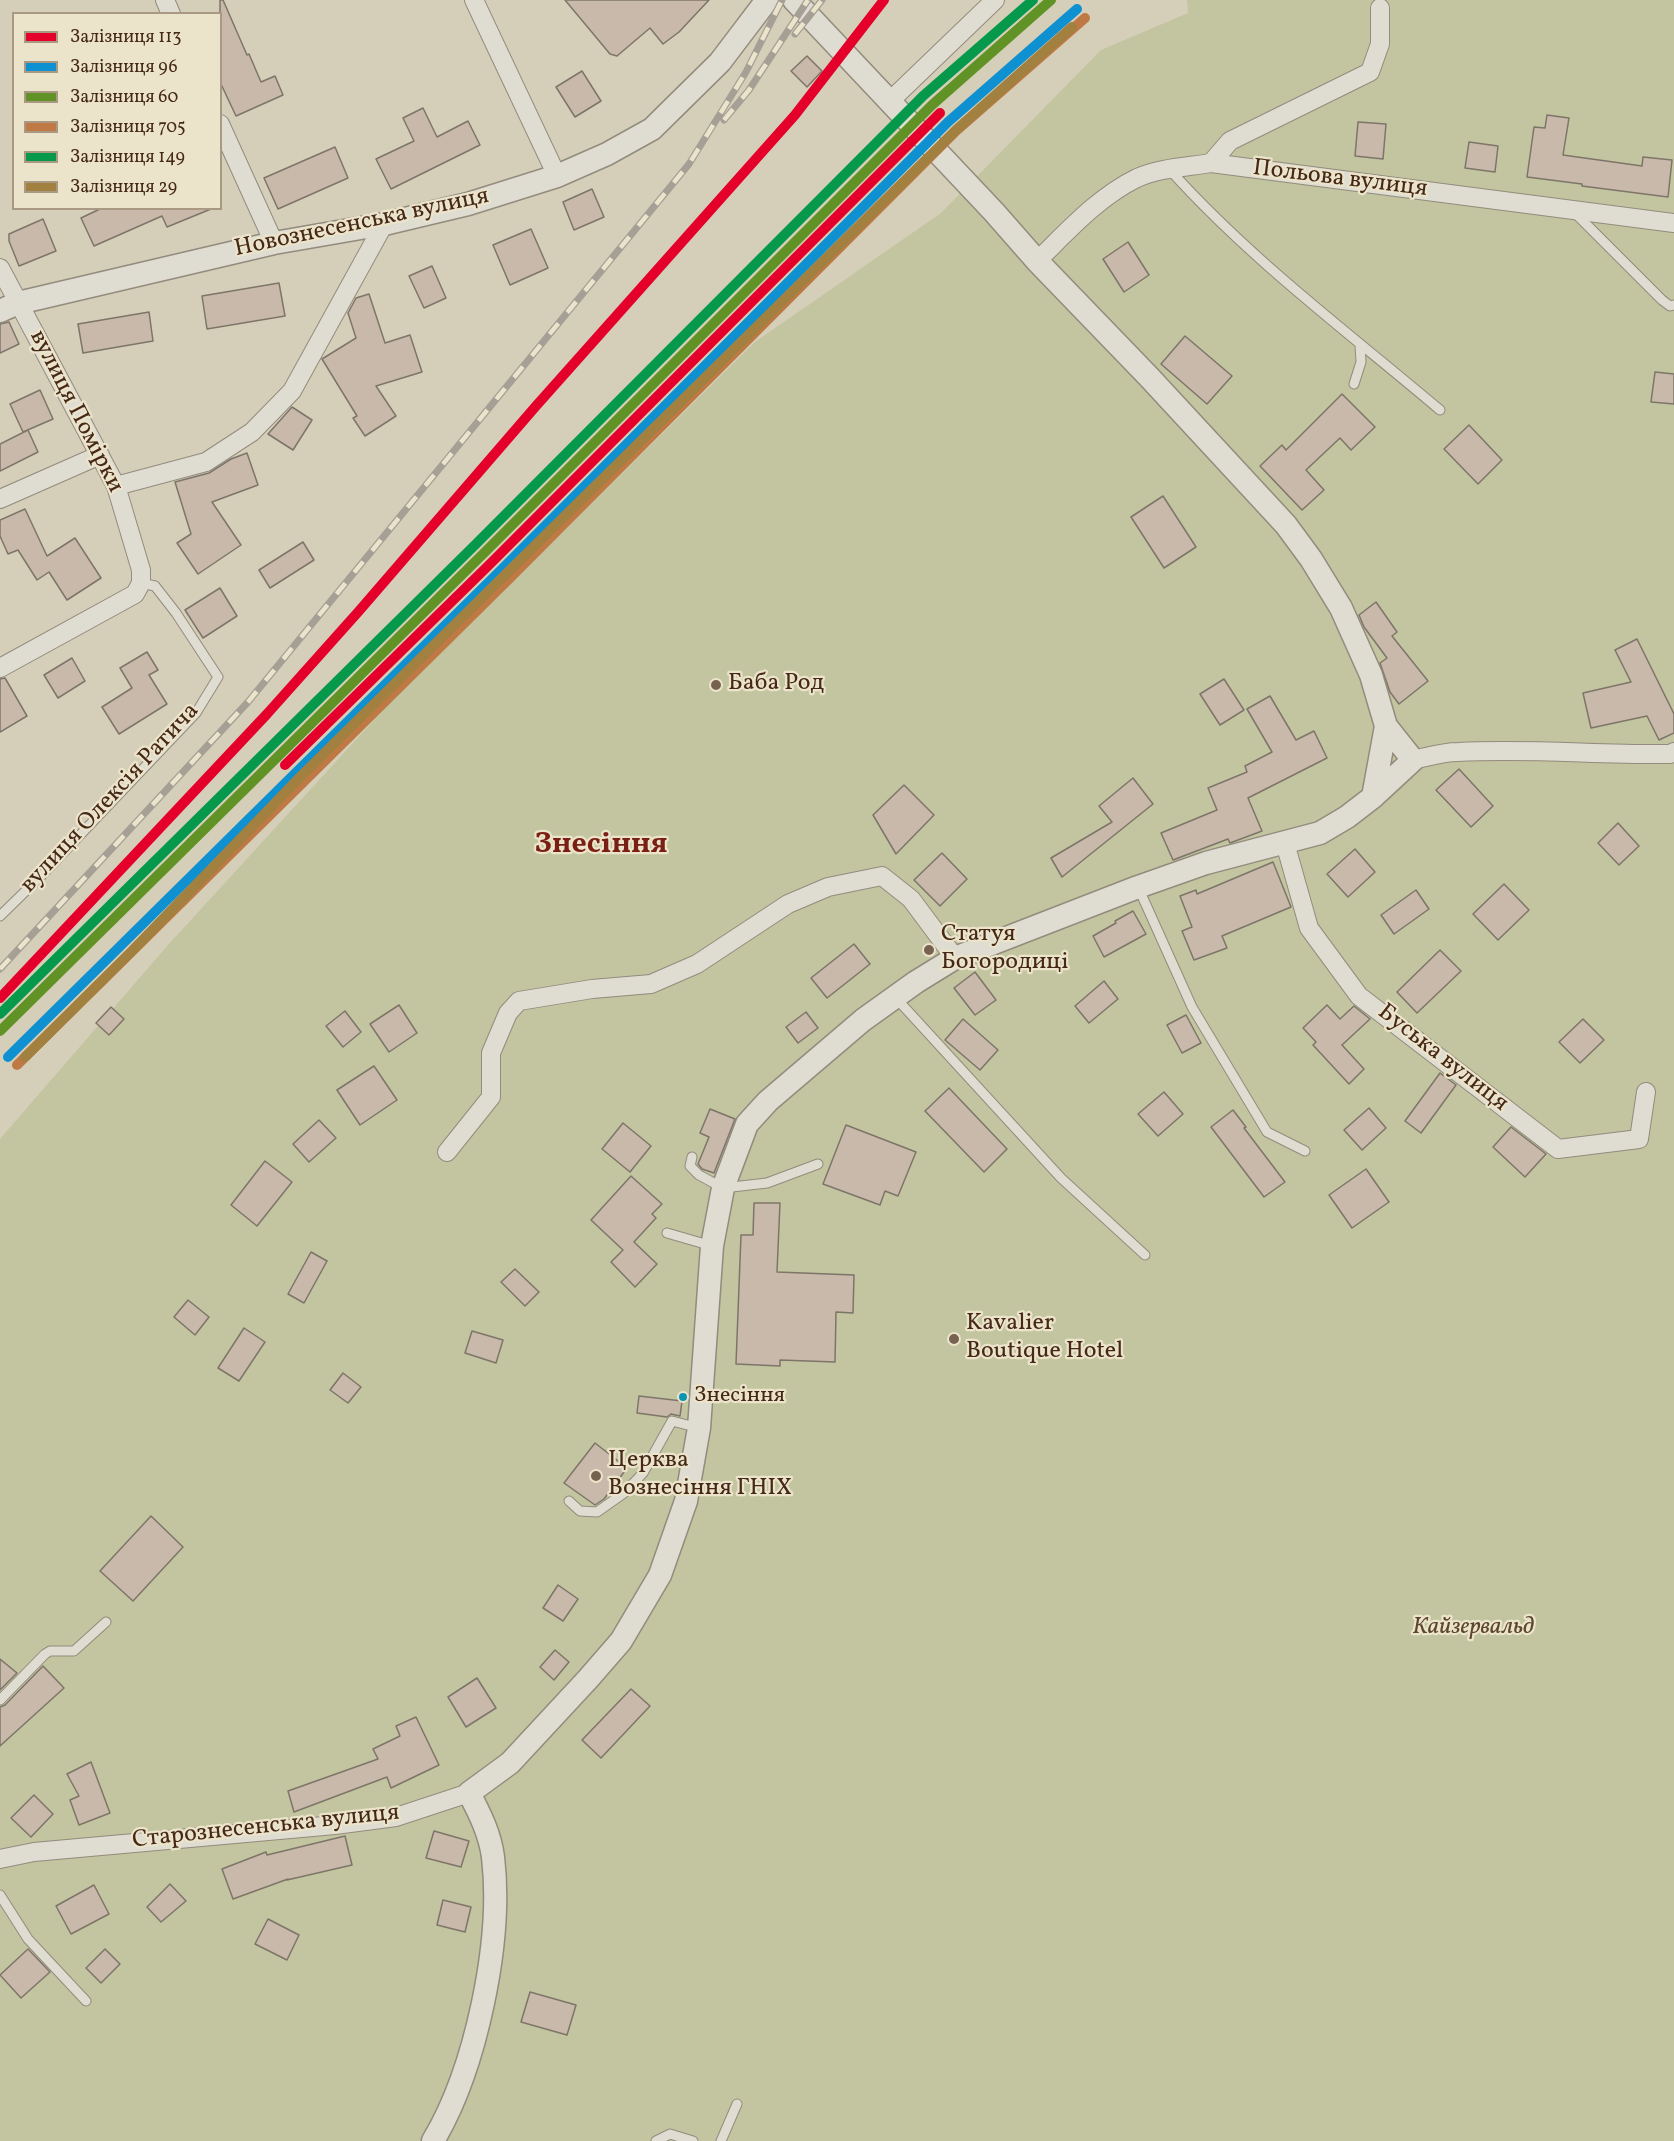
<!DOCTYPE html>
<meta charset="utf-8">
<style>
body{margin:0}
#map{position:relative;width:1674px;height:2141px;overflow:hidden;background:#d5cfb9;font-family:Vollkorn,serif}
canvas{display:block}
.legend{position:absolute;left:12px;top:12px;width:210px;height:198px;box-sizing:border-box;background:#ece4ca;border:2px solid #a99983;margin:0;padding:8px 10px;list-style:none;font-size:18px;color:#452818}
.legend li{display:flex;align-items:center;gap:12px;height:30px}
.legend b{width:30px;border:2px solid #a99983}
</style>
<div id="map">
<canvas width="1674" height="2141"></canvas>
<ul class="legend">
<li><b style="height:8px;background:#e4002b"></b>Залізниця 113</li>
<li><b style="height:8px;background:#0e90d1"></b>Залізниця 96</li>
<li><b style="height:8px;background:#619226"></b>Залізниця 60</li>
<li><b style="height:8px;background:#be7944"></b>Залізниця 705</li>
<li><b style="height:8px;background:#07994b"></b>Залізниця 149</li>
<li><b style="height:8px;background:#a2803f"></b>Залізниця 29</li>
</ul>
</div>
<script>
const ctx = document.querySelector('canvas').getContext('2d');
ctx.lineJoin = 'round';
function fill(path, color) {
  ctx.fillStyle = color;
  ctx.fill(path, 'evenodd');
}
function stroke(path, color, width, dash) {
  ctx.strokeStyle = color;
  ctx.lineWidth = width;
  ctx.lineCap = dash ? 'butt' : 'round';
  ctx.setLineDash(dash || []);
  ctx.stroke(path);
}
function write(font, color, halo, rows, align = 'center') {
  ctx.font = font + ' Vollkorn,serif';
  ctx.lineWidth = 4.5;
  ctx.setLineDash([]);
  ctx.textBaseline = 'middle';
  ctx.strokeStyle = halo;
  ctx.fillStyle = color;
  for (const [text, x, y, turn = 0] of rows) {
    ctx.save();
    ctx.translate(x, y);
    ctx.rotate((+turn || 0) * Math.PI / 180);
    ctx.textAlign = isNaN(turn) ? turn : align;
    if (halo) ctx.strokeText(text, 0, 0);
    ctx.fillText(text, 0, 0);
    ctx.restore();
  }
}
fill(new Path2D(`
 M1187,0H1674V2141H0V1139L168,945L385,708L755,342L941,213L1101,50L1188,13Z`), '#c2c59f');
const building = new Path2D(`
 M220,0H223L247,55L249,54L261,82L275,76L283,95L236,116L220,82Z
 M565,0H709L679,32L663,44L650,28L617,56L610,54Z
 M807,56L822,71L807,87L791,71Z
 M582,71L601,101L575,117L556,87Z
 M423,108L437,137L468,121L480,145L391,189L376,159L414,141L403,118Z
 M1547,115L1569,118L1563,155L1642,166L1643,157L1672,160L1668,197L1582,186V184L1527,177L1534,127L1545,128Z
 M1358,122L1386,124L1383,159L1355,156Z
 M1469,142L1498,146L1495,172L1465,168Z
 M335,147L348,178L278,209L264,178Z
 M592,189L604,217L574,230L563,202Z
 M102,208H211V209L167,227L162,216L94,246L81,218Z
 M43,219L56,251L19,266L9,241V234Z
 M531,229L548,268L510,285L493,245Z
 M1128,242L1149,275L1124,292L1103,259Z
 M432,266L446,298L424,308L409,276Z
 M279,283L285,316L207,329L202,296Z
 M369,294L385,343L410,335L422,372L376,386L396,416L365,436L353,418L357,416L322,359L356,338L348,313L356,298Z
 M149,312L153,341L83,353L78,324Z
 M9,322L19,344L0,353V324Z
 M1185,336L1232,376L1207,404L1161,364Z
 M1655,372L1674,374V404L1651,402Z
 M40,390L53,419L23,432L10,404Z
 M1342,394L1375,427L1351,450L1340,438L1306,470L1324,490L1302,510L1260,466L1282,445L1286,450Z
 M292,407L312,420L293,450L268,434Z
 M1469,425L1502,460L1478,484L1444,449Z
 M28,430L38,452L0,471V444Z
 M247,453L258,485L212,502L241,545L198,574L177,543L191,534L175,482L209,473L231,459Z
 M1163,496L1196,547L1164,568L1131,517Z
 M25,509L47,556L75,538L101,578L67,600L49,572L37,580L18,550L8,554L0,536V520Z
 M303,542L314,560L270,588L259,570Z
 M220,588L237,616L203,638L185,610Z
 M1376,602L1397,632L1392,636L1428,681L1399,704L1390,692L1380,663L1387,658L1364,627L1359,615Z
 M1637,639L1674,714V733L1659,740L1647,716L1591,728L1583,693L1631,682L1615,650Z
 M147,652L158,670L149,675L167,704L119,734L102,707L132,688L120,668Z
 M72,658L85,681L58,698L44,675Z
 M5,678L27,716L0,732V679Z
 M1224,679L1244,710L1220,725L1200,694Z
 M1270,696L1296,740L1314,731L1327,758L1248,798L1262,831L1230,843L1228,839L1173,860L1161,833L1217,810L1208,788L1247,772L1245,766L1272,752L1247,709Z
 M1459,769L1493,806L1471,827L1436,790Z
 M1133,778L1153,804L1062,877L1051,858L1112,822L1099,806Z
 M904,785L934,815L896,854L873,815Z
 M1618,823L1639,846L1619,865L1598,843Z
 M1355,849L1375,872L1348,897L1327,874Z
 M942,853L967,879L940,906L914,880Z
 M1273,862L1291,907L1222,936L1227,948L1194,960L1182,931L1192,927L1180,896L1196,890L1197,894Z
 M1504,884L1529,910L1498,940L1473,914Z
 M1416,890L1429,909L1394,934L1381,915Z
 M1133,911L1146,934L1104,957L1093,936L1116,923L1115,921Z
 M854,944L870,964L827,998L811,978Z
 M1440,950L1461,971L1417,1013L1397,992Z
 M975,972L996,1000L975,1015L954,988Z
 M1104,981L1118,999L1089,1023L1075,1006Z
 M399,1005L417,1033L389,1052L370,1024Z
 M1327,1005L1340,1019L1354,1006L1370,1019L1342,1045L1364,1069L1349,1084L1313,1045L1316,1042L1303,1028Z
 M111,1007L124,1019L109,1035L96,1023Z
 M345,1011L361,1032L343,1047L326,1026Z
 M806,1012L818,1028L798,1043L786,1027Z
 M1186,1015L1201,1043L1182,1053L1167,1025Z
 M963,1019L998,1050L980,1070L945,1040Z
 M1583,1019L1604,1040L1580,1063L1559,1042Z
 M374,1066L397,1100L360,1125L337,1090Z
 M1440,1073L1456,1085L1421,1133L1405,1121Z
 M949,1088L1007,1149L984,1172L925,1111Z
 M1164,1092L1183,1114L1158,1136L1138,1114Z
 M1369,1108L1386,1128L1362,1150L1344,1130Z
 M710,1109L735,1119L714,1173L702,1169L698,1164L709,1137L700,1133Z
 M1233,1110L1246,1127L1244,1128L1285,1182L1264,1197L1211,1127Z
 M319,1120L336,1138L309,1162L293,1144Z
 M623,1123L651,1146L630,1172L602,1149Z
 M846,1125L916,1152L898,1196L885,1191L880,1205L823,1184Z
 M1511,1127L1546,1154L1525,1177L1493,1147Z
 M265,1161L292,1182L257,1226L231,1205Z
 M1366,1169L1389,1202L1352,1228L1329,1195Z
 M631,1176L662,1204L652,1214L656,1218L634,1242L657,1264L635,1287L611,1262L623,1250L591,1220Z
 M754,1203H780L777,1272L854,1275L853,1313L836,1312L835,1362L780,1360V1366L736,1364L741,1235H753Z
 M311,1252L327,1261L304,1303L288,1294Z
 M515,1269L539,1292L525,1306L501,1282Z
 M188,1300L209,1317L195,1335L174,1317Z
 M244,1328L265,1342L239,1381L218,1368Z
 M472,1331L503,1340L496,1363L465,1353Z
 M343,1373L361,1387L348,1403L330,1390Z
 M639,1396L682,1401L680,1416L671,1414L667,1417L637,1413Z
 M595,1443L627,1468L604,1499L595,1505L564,1483Z
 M151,1516L183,1547L133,1601L100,1571Z
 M558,1585L578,1599L563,1621L543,1608Z
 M555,1650L569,1662L554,1680L540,1667Z
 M0,1659L17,1673L0,1690Z
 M43,1666L64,1688L0,1746V1707L5,1705Z
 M477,1678L496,1708L466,1727L448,1697Z
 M631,1689L650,1706L601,1758L582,1740Z
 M416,1717L439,1765L391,1788L387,1777L294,1812L288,1791L378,1759L373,1749L400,1736L396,1726Z
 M91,1762L110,1813L79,1825L70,1800L79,1796L67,1774Z
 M34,1795L53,1814L31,1837L11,1818Z
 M434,1831L469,1841L461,1867L426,1858Z
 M345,1836L352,1865L287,1880L288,1879L233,1899L222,1869L266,1852L267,1855Z
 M170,1884L186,1901L161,1922L147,1907Z
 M94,1885L109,1914L71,1934L56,1906Z
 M443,1900L471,1907L465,1932L437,1925Z
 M268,1919L299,1935L287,1960L255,1944Z
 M28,1949L50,1972L21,1998L0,1975Z
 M105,1949L120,1964L101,1983L86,1968Z
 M530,1992L576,2005L567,2035L521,2022Z`);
fill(building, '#c8b9aa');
stroke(building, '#7e7569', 1.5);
const service = new Path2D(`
 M1170,170C1251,260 1348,332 1440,410
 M1574,212L1662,300L1670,306L1674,305
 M1354,384L1361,362L1360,345
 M1138,887L1192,1007L1267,1132L1305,1151
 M0,916L42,875L196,713L218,677L176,613L155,586L141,583
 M895,997L1061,1178L1145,1255
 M692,1157L690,1166L699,1175L723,1188L767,1183L818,1164
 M667,1233L712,1246
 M569,1501L580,1511L597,1512L624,1493L643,1473L672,1421L699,1428
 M0,1700L45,1654L50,1651H74L106,1622
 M0,1895L28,1939L86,2001
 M656,2141L670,2134L693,2141
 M721,2141L737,2104`);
const minor = new Path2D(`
 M165,0L171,14
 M474,0L557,176
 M890,101L995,0
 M220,124L274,243
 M1211,163L1230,141L1370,72L1380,44V8
 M1037,261C1067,232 1098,197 1137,178C1159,168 1187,167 1211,163L1674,223
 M0,268L116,486L141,570V583L135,594L0,668
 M116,486L206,462L252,432L292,391L384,224
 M0,499L100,455
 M1413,760C1427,757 1443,752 1458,752C1528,748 1599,755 1670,754L1674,752
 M1285,843L1309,928L1359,996L1558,1149L1639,1139L1646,1092
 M447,1152L491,1097V1053L508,1013L519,1001L592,989L651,984L697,964L788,904L828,887L882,876L911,899L955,958
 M0,1859L34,1852L335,1825L396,1817L469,1793`);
const tertiary = new Path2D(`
 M0,311L18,303L274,243L384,224L468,204L557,176L607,154L652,129L720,62L767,0
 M1373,797L1386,726
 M433,2141C476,2069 503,1941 493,1857C490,1834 480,1814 469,1793L510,1763L588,1679L621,1641L660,1575L686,1501L699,1428L712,1246L723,1188L747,1124L768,1101L863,1020L916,982L955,958L1138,887L1206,863L1320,833L1347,817L1373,797L1413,760L1386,726L1371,675L1341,608L1311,559L1286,525L1149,377L1037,261L994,212L794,0`);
stroke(service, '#938b7d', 11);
stroke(minor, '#938b7d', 20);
stroke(tertiary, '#938b7d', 25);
stroke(service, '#dfdcd1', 9);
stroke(minor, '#dfdcd1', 18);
stroke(tertiary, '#dfdcd1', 22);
const rail = new Path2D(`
 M795,34L822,0
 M724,120L749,90L808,0
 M0,969L248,702L689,164L746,72L782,0`);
stroke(rail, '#a59f95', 7);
stroke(rail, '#ece4ca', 4.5, [14]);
stroke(new Path2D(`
 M285,765L492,562L940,113
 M0,998L267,714L359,611L536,406L795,115L884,0`), '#e4002b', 10);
stroke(new Path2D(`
 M8,1057L500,571L948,122L1077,9`), '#0e90d1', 10);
stroke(new Path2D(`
 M0,1031L484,553L932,105L1051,0`), '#619226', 10);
stroke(new Path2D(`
 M17,1065L509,579L956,131L1085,18`), '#be7944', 10);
stroke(new Path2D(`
 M0,1014L475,545L923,96L1033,0`), '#07994b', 10);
stroke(new Path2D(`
 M25,1057L132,951L301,776L956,130L1072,27`), '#a2803f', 10);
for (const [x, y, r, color] of [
 [716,685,6,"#776250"],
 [929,950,6,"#776250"],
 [954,1339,6,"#776250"],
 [683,1397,5,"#0a96b3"],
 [596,1476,6,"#776250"]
]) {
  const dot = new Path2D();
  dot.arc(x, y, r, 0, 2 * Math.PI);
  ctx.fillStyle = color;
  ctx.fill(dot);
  stroke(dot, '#ece4ca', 2);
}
write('22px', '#452818', '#ece4ca', [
 ["Знесіння",694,1397]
], 'left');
write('24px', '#452818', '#ece4ca', [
 ["Польова вулиця",1340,180,7],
 ["Новознесенська вулиця",362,224,-12],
 ["вулиця Помірки",75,412,63],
 ["вулиця Олексія Ратича",111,799,-47],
 ["Буська вулиця",1442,1059,38],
 ["Старознесенська вулиця",266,1828,-6]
]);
write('24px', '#452818', '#ece4ca', [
 ["Баба Род",728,685],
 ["Статуя",941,936],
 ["Богородиці",941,964],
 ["Kavalier",966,1325],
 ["Boutique Hotel",966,1353],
 ["Церква",608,1462],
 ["Вознесіння ГНІХ",608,1490]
], 'left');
write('italic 24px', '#5b462f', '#ece4ca', [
 ["Кайзервальд",1473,1629]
]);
write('bold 30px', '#7a1f14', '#ece4ca', [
 ["Знесіння",601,846]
]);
</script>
